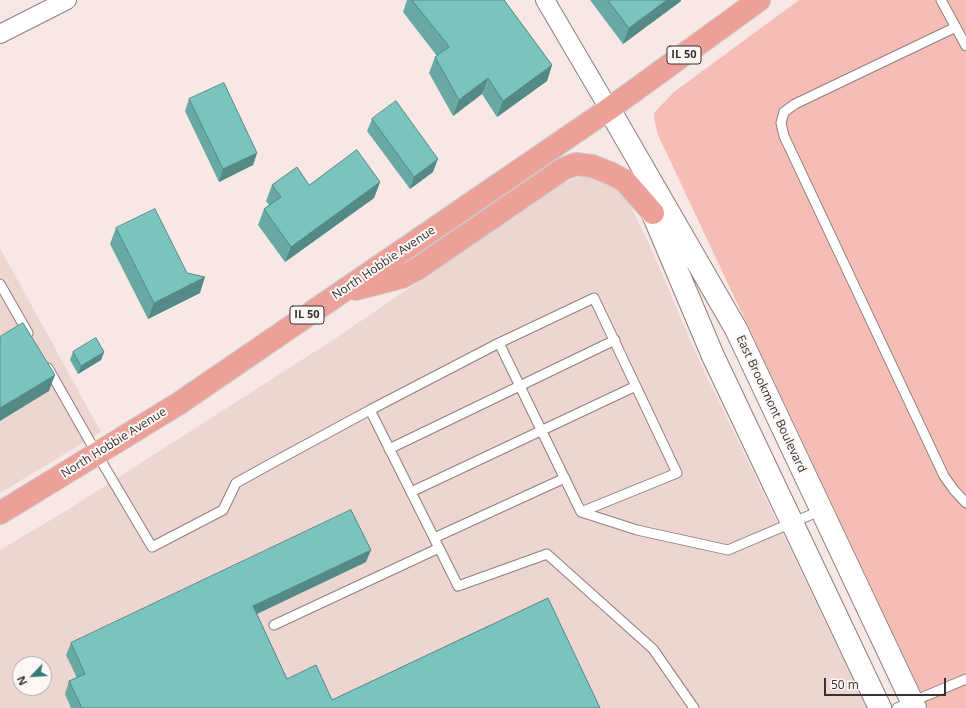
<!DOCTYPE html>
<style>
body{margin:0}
#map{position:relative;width:966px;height:708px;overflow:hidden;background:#f7e7e5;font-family:"Open Sans",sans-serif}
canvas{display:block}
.north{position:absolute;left:12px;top:656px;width:40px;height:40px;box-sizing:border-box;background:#fdf7f6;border:1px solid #aea8a7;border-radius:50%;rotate:245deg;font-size:11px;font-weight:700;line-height:16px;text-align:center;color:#383231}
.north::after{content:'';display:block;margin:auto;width:14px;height:18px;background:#337b76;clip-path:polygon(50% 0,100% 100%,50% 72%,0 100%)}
.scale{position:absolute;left:824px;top:678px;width:122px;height:18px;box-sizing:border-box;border:2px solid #383231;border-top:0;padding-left:5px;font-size:12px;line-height:14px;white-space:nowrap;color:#383231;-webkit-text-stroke:3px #fdf7f6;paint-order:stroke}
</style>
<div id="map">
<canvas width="966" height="708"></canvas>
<div class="north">N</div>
<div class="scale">50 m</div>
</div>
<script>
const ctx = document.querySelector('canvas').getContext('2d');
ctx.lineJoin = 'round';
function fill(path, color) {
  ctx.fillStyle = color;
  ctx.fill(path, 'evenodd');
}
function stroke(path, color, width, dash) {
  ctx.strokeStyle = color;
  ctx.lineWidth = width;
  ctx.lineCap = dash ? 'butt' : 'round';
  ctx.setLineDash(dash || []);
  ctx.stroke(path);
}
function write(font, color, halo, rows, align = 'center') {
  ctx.font = font + ' "Open Sans",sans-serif';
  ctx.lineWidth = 4;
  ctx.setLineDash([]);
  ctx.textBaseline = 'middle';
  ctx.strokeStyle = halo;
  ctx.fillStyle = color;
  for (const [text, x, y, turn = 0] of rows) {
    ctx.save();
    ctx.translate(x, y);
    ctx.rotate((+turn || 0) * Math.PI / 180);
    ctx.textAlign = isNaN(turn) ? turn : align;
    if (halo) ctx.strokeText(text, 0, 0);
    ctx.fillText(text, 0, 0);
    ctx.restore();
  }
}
fill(new Path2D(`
 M581,176L595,177L609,183L620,191L629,202L654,255L697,356L867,708H0V550L69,509L336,338L564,182ZM20,664H44V688H20Z
 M0,248L101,432L0,493Z`), '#edd6d2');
fill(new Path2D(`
 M799,0H966V708H928L658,135L655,123L654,113L674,92Z`), '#f5bdb5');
const lane = new Path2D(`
 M941,0L966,46
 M956,27L795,104L784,112L781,123L784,136L944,476L954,490L966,503
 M0,284L28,333
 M499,343L594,298L677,473L581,512
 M48,368L97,454L152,547L223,510L236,483L274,462L370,410L458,586L547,554L653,649L694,708
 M370,410L499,343L581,512L637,530L728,550L822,510
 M389,449L615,340
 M411,492L636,386
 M434,538L565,478
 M274,625L439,548
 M897,708L966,679`);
const street = new Path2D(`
 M545,0L609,109
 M0,34L67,0`);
const secondary = new Path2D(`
 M609,109L736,329L915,708
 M645,195L713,356L880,708`);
const primary = new Path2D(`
 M356,289L402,277L417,269L563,169L576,164L592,166L610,173L625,181L653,213
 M0,513L178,404L609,109L759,0`);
stroke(lane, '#8d7e7c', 11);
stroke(street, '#8d7e7c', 20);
stroke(secondary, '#8d7e7c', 24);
stroke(primary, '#cbcac9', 24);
stroke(lane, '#fff', 9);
stroke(street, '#fff', 18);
stroke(secondary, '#fff', 22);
stroke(primary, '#eca098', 22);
fill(new Path2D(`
 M407,0H504L552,65L547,81L497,117L482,94L453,116L429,73L435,57L437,56L403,12Z
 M590,0H681V1L623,44Z
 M189,99L257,153L253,165L219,182L185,111Z
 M372,119L433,172L410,189L367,131Z
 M380,182L374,198L285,262L258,225L264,209L269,205L266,201L272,185H309Z
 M116,228L187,273L200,293L148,319L110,244Z
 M73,352H104L101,360L78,374L70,360Z
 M366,562L257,614L287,679L332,700L600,708H71L65,694L69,681L77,678L66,655L71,643Z`), '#68a9a3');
fill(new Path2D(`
 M667,0H681V1L623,44L629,28Z
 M552,65L547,81L497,117L503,101Z
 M488,78L482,94L453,116L459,100Z
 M257,153L253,165L219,182L223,169Z
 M438,159L433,172L410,189L414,177Z
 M380,182L374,198L285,262L291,247Z
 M205,277L200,293L148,319L154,303Z
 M104,352L101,360L78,374L81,366Z
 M55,375L49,391L0,421V408Z
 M371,550L366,562L248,618L253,606Z`), '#558985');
const building = new Path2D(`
 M412,0H504L552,65L503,101L488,78L459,100L435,57L449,47Z
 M608,0H667L629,28Z
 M224,83L257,153L223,169L189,99Z
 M396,101L438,159L414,177L372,119Z
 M357,150L380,182L291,247L264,209L281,197L272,185L297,167L309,185Z
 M155,209L187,273L205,277L154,303L116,228Z
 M23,323L55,375L0,408V337Z
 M96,338L104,352L81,366L73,352Z
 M351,510L371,550L253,606L287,679L316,665L332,700L548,598L600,708H82L69,681L85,674L71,643Z`);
fill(building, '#79c4be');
stroke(building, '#558985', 1);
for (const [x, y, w] of [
 [684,55,34],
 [307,315,34]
]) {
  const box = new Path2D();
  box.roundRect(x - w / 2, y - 9, w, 18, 3);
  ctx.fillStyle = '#fdf7f6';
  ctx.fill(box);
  stroke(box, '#383231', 1);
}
write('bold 11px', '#383231', null, [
 ["IL 50",684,55],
 ["IL 50",307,315]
]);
write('12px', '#383231', '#fdf7f6', [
 ["North Hobbie Avenue",384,263,-34],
 ["East Brookmont Boulevard",771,404,65],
 ["North Hobbie Avenue",114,443,-32]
]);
</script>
